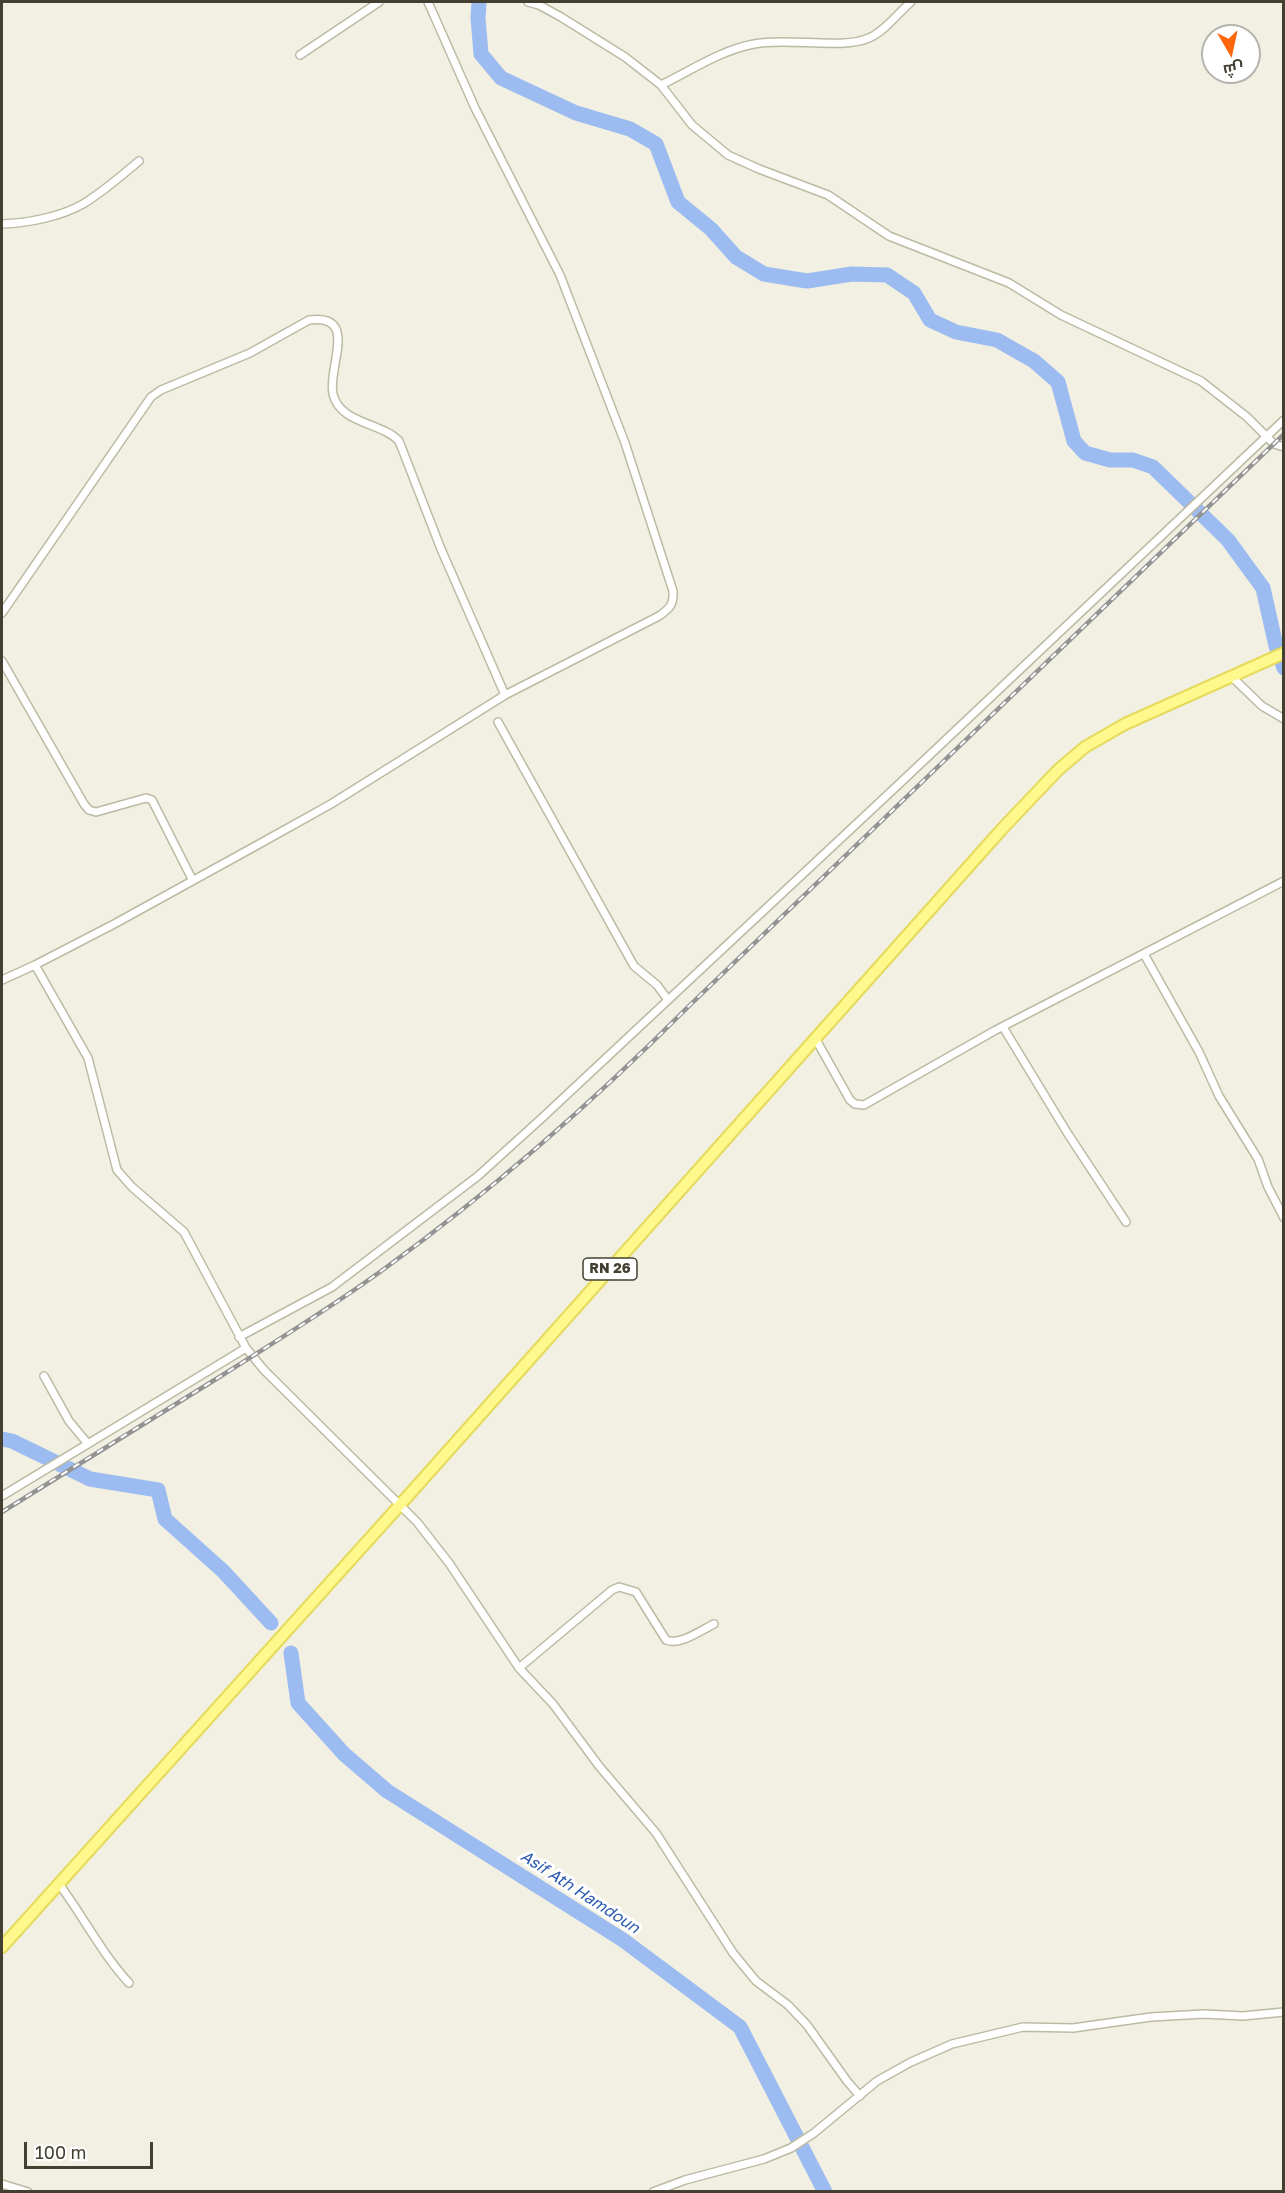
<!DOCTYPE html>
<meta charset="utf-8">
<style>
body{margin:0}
#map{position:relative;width:1285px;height:2193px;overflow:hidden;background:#f1f0e2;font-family:"Golos Text",Cairo,sans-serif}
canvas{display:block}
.frame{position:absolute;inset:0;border:3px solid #434032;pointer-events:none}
.north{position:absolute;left:1201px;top:24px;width:60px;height:60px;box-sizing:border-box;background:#fff;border:2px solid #b4b3ad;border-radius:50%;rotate:171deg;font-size:16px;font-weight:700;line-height:24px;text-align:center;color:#434032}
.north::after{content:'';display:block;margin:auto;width:21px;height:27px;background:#fe660c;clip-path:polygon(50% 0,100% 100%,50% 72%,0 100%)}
.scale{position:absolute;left:24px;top:2142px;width:129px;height:27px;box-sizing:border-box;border:3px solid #434032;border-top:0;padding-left:8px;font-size:18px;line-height:21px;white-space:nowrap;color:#434032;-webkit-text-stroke:4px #fff;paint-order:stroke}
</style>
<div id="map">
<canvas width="1285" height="2193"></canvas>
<div class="frame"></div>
<div class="north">ش</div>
<div class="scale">100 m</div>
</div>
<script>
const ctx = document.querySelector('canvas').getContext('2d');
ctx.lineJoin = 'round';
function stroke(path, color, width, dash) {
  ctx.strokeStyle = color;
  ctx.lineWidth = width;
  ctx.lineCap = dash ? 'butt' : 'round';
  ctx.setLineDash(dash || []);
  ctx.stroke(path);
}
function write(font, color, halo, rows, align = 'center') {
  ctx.font = font + ' "Golos Text",sans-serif';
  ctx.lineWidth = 6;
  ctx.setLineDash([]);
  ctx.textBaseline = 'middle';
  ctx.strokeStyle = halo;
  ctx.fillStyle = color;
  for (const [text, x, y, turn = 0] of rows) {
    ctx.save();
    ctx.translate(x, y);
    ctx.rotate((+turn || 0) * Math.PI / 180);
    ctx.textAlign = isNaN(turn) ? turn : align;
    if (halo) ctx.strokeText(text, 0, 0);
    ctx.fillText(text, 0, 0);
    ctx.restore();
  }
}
stroke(new Path2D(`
 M479,2L478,18L481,54L501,78L576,113L630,129L656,144L678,202L711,229L736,257L764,274L807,281L852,274L887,275L914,293L930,320L956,332L997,340L1034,361L1058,382L1074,441L1085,453L1110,460H1133L1153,467L1228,540L1263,588L1276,646L1284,668
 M2,1439L12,1441L90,1479L158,1490L165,1519L223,1571L271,1623
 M291,1653L298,1703L344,1754L387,1791L623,1940L740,2027L825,2192`), '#9bbbf1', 15);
const minor = new Path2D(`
 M528,2L539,5L561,17L625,57L661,85L692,125L728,155L759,169L828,195L889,236L1009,283L1061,315L1201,381L1247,417L1274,444L1284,447
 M300,55L379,2
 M661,85C690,71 721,50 754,44C787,37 842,50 869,38C885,31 898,13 911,2
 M2,224C28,223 60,217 83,204C103,192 121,176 139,161
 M2,613L151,397L161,390L250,353L309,320C360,313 327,368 333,394C340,424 381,422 399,441L441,549L505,695
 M2,661L84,804L89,810L96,812L146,798L152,800L192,879
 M1231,676L1262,706L1284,719
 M498,722L634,966L657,985L668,1000
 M1144,954L1199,1052L1219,1096L1258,1159L1268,1187L1284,1218
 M35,965L88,1058L117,1170L132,1187L184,1232L246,1348L264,1370L417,1522L449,1563L519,1668L553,1704L599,1766L656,1833L733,1953L756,1981L788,2005L807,2025L847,2081L860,2096
 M2,980L35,965L116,923L261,843L331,804L505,695L659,616C669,609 674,605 673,591L625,443L560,275L475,108L428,2
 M1003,1027L1068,1134L1126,1222
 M815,1038L850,1100L855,1104L864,1105L994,1031L1284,881
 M239,1337L332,1287L478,1176L543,1117L898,785L1284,420
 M44,1376L69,1421L88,1444
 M2,1496L246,1348
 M519,1668L612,1590L619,1587L636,1592L666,1640C680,1646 701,1630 714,1624
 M59,1884C83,1916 102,1954 129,1983
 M2,2184L28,2192
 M653,2192L685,2180L764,2159L791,2148L814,2133L877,2081L911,2062L952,2044L1023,2027L1073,2028L1151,2017L1204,2014L1243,2016L1284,2012`);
const primary = new Path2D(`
 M2,1947L399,1506L1002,829L1058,770L1085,747L1125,724L1284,653`);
stroke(minor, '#bdbaa4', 10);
stroke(primary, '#e5da5c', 14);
stroke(minor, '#fff', 7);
stroke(primary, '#fff88d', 10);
const rail = new Path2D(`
 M2,1512C75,1466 148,1421 221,1376C276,1341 332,1307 384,1269C493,1190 594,1101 689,1006L1284,434`);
stroke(rail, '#939393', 4.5);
stroke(rail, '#fff', 2, [7]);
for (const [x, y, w] of [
 [610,1269,54]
]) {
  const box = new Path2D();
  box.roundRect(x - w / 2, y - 11, w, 22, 4.5);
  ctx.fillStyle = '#fff';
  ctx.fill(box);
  stroke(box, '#434032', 1.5);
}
write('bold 14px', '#434032', null, [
 ["RN 26",610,1269]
]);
write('italic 16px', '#2b5aaf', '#fff', [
 ["Asif Ath Hamdoun",580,1892,33]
]);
</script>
